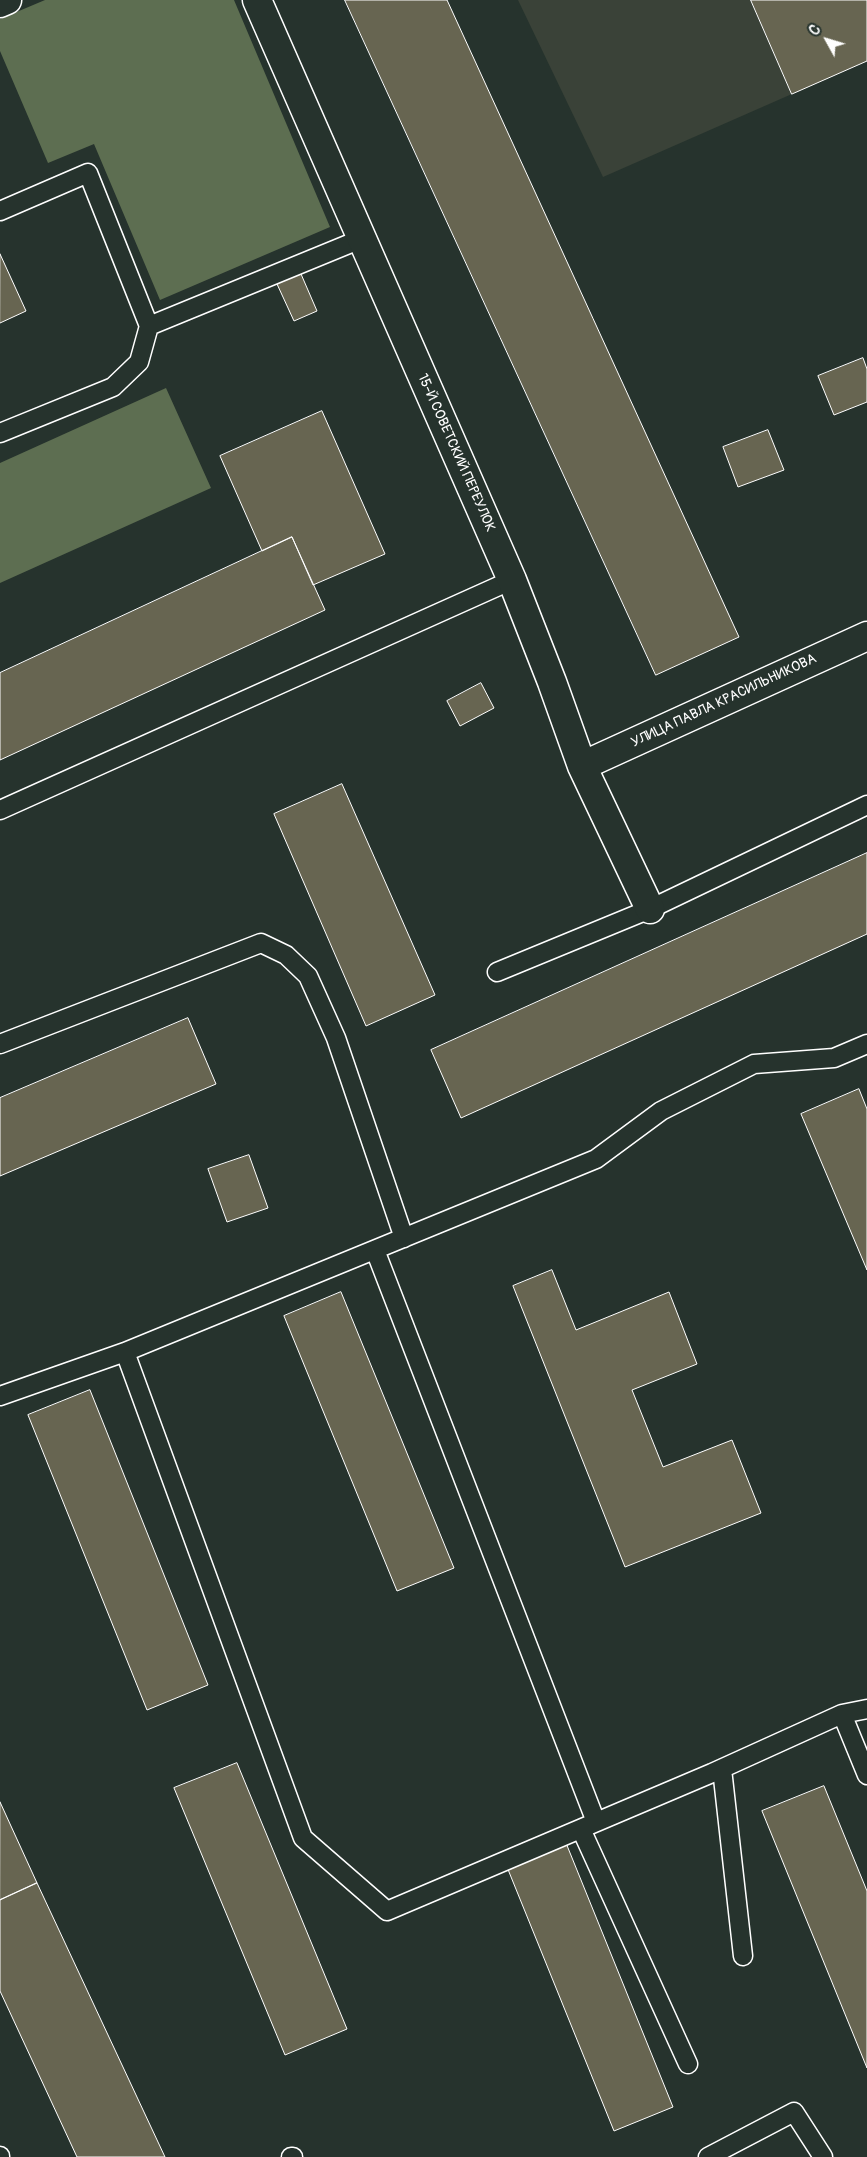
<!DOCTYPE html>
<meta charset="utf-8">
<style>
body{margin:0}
#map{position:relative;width:867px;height:2157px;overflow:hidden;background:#26332d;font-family:Pangolin,sans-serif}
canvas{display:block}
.north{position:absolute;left:802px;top:15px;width:50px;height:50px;-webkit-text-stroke:4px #26332d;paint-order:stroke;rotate:309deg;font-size:14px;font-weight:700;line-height:20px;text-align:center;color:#fff}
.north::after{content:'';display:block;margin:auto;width:18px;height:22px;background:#fff;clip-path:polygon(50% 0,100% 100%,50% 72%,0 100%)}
</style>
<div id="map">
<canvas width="867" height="2157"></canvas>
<div class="north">С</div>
</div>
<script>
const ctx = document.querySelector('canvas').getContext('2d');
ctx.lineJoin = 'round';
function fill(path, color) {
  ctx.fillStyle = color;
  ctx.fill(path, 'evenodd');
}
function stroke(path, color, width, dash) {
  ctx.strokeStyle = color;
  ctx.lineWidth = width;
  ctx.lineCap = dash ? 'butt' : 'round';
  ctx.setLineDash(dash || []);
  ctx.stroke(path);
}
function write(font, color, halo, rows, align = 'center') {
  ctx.font = font + ' Pangolin,sans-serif';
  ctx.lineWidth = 4.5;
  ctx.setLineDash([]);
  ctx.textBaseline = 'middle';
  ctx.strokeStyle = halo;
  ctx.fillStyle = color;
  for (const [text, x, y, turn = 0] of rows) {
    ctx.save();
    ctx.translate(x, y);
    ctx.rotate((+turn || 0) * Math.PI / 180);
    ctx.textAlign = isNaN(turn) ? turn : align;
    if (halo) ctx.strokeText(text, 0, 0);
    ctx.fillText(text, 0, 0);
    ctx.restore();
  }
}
fill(new Path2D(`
 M518,0H867V61L603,177Z`), '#3a4238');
fill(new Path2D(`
 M45,0H234L330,227L160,300L94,144L48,163L0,51V19Z
 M166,388L211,488L0,583V463Z`), '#5d6e51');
const building = new Path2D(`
 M345,0H447L739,637L656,675Z
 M751,0H867V61L792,94Z
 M0,254L26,311L0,323Z
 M301,274L317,311L294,321L277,284Z
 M863,358L867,369V402L834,415L818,376Z
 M322,411L385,554L313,585L292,537L262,551L220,456Z
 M768,430L784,470L738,487L723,447Z
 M292,537L325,610L0,760V673Z
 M481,683L494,708L460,726L447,701Z
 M342,784L435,995L366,1026L274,814Z
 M867,853V934L461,1118L431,1050Z
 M188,1018L216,1084L0,1176V1098Z
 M859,1089L867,1109V1270L801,1114Z
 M249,1155L268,1208L227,1222L208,1169Z
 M552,1270L576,1330L669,1292L697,1364L632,1390L663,1467L732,1440L761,1513L625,1567L513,1286Z
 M341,1292L454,1568L397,1591L284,1316Z
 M90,1390L208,1685L147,1710L28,1415Z
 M237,1763L347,2029L285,2055L174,1788Z
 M824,1786L867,1891V2068L762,1811Z
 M0,1802L37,1883L0,1900Z
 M566,1843L673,2107L614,2131L507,1867Z
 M37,1883L165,2157H77L0,1991V1900Z`);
fill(building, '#676551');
stroke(building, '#fff', 1);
const lane = new Path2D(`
 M0,211L88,173L149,326
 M0,433L113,387L139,362L149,326L361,239
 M0,810L512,580
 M497,972L650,909L867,805
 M0,1044L261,943L286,955L308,976L336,1038L404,1238
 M375,1250L596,1822
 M125,1352L303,1838L387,1911L712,1773L842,1714L867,1775
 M0,1396L125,1352L596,1159L661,1111L754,1064L834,1058L867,1044
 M842,1714L867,1709
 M722,1769L743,1956
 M581,1829L688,2064
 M0,2156V2157
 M291,2157H293
 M708,2157L794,2112L823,2157`);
const street = new Path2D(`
 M257,0L512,580L552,682L582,766L650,909
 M0,3L7,0
 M582,766L867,636`);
stroke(lane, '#fff', 21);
stroke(street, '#fff', 31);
stroke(lane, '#26332d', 18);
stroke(street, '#26332d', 28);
write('14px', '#fff', '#26332d', [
 ["15-Й СОВЕТСКИЙ ПЕРЕУЛОК",456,453,66],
 ["УЛИЦА ПАВЛА КРАСИЛЬНИКОВА",724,701,-25]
]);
</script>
